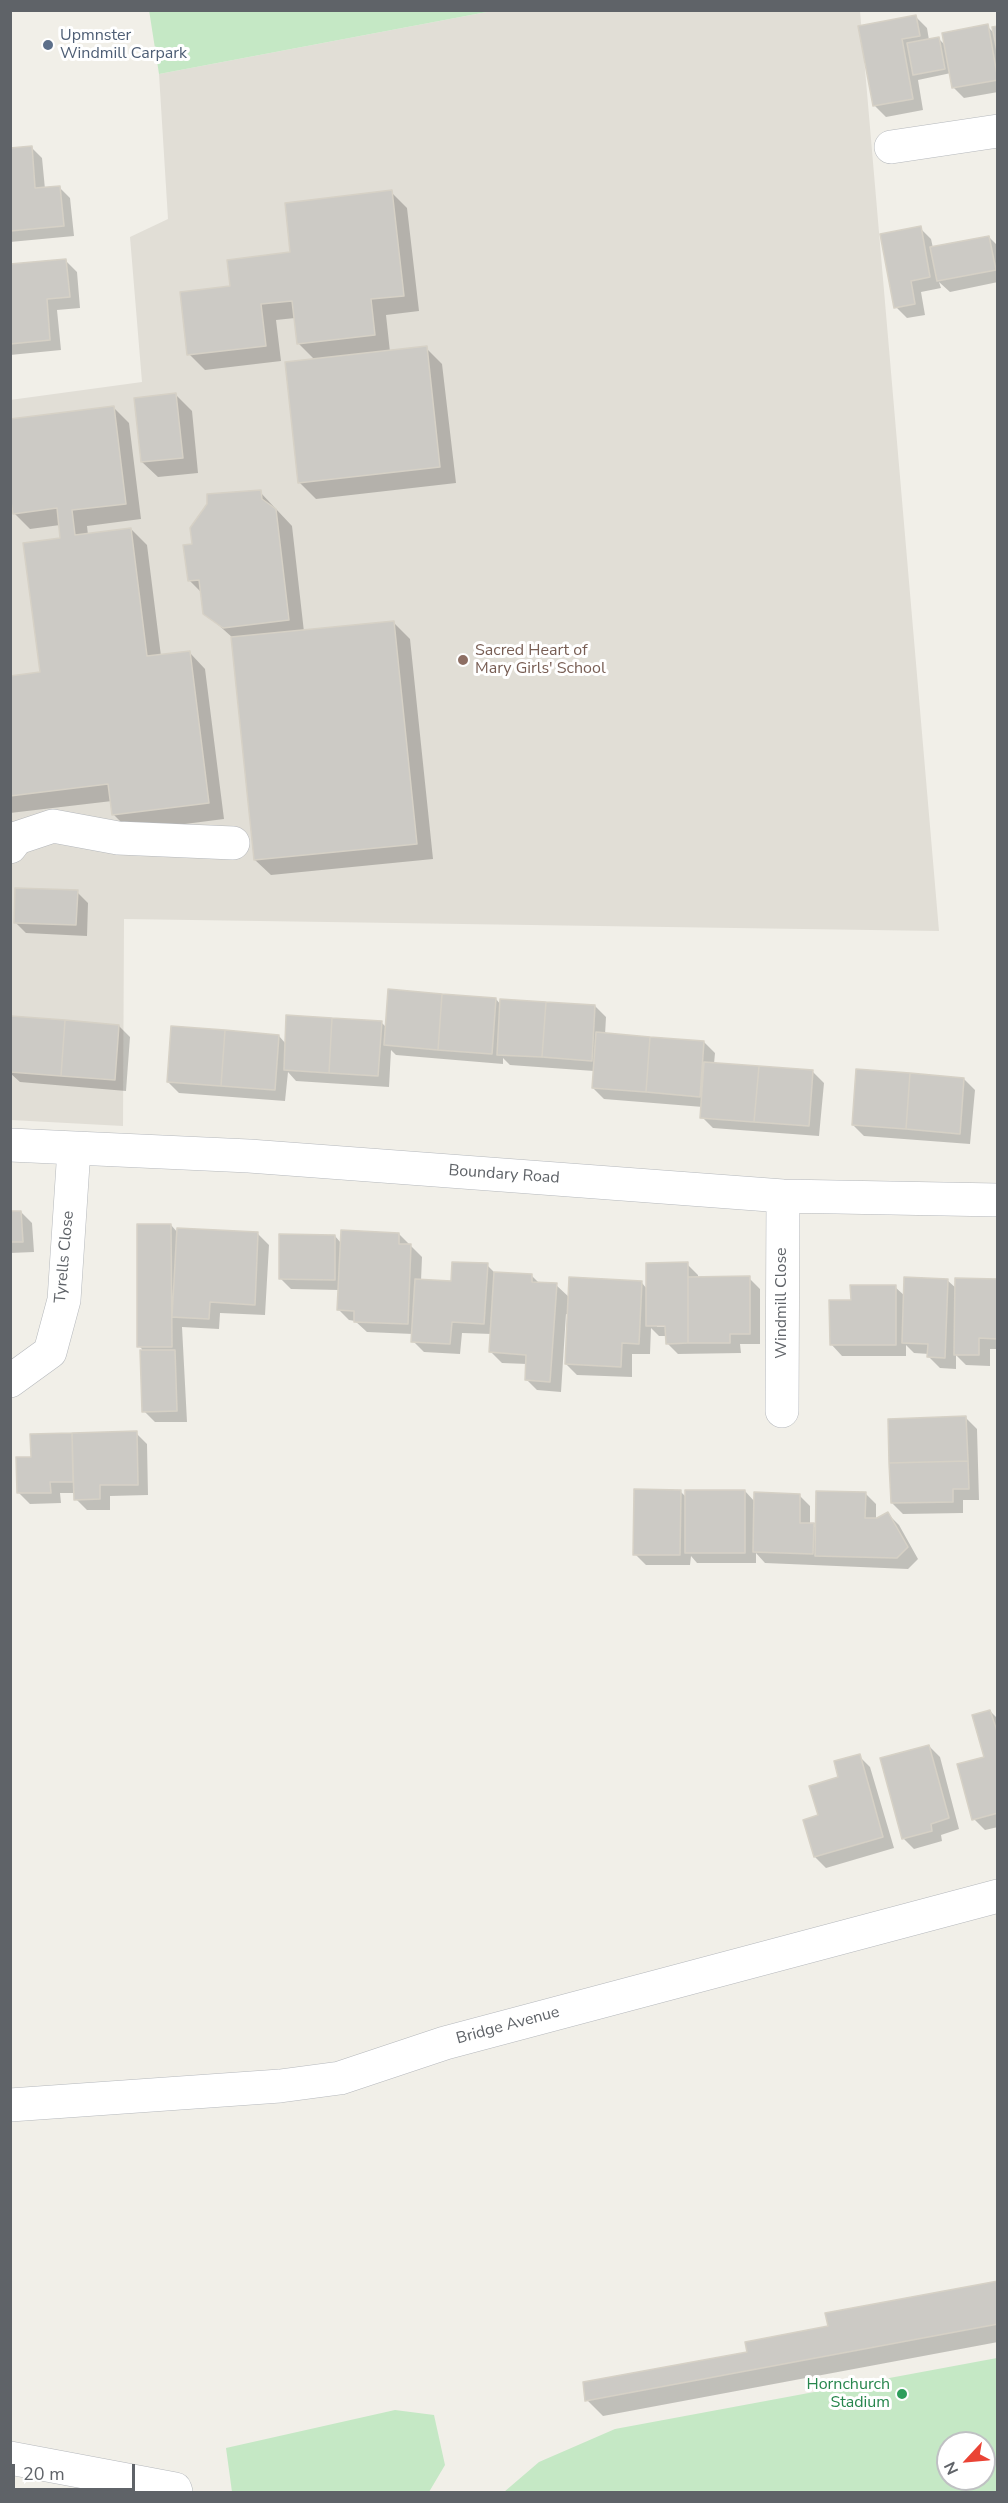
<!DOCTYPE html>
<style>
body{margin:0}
#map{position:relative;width:1008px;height:2503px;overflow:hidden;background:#f1efe8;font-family:"Nunito Sans",sans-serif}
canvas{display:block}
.frame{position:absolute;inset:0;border:12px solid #5f6368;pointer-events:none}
.north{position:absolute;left:936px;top:2431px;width:60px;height:60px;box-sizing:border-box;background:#fff;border:2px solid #bfc1c3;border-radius:50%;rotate:244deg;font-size:16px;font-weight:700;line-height:24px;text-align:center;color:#5f6368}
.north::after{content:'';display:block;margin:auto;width:21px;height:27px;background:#ea4335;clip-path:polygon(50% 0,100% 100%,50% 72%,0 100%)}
.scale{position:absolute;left:12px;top:2464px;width:123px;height:27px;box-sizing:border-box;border:3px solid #5f6368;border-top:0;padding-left:8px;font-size:18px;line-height:21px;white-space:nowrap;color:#5f6368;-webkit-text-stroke:4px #fff;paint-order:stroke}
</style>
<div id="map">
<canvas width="1008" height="2503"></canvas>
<div class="frame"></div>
<div class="north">N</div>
<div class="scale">20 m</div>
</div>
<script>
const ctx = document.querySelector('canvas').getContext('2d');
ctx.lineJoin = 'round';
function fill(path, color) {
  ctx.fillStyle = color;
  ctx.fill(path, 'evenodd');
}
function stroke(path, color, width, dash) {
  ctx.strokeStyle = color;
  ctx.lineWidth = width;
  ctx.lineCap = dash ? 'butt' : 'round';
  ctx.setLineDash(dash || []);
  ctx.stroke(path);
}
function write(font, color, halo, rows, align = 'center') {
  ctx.font = font + ' "Nunito Sans",sans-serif';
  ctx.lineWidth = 6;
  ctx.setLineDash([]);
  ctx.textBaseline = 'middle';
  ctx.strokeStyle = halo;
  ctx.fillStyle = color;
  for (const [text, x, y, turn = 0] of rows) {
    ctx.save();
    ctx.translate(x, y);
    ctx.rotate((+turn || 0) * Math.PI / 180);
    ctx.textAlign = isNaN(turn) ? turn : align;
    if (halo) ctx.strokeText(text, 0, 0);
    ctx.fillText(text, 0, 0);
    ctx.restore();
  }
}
fill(new Path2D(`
 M492,11H860L939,931L124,919L123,1126L11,1120L10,400L142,382L130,237L168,219L159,74Z`), '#e1ded6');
fill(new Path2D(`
 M149,10H492V11L159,74Z
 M997,2358V2492H504L539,2462L615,2429ZM948,2443H984V2479H948Z
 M395,2410L434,2415L445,2465L429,2492H232L226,2448Z`), '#c5e8c5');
fill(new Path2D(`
 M916,17L927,28L929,40L938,38L945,45L987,26L994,33L998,28V92L964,98L953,87L951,73L918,80L923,110L886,117L875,106L860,27Z
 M31,147L42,158L45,189L59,187L70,198L74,236L10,242V149Z
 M391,192L407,208L419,311L386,315L390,352L426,348L442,364L456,483L316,499L300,483L315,360L298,343L295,318L276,320L281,361L205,370L189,354L231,288L292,254Z
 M920,228L931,239L933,248L989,237L998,246V282L950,292L939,282L941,288L921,292L925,315L907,318L896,307Z
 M66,261L77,272L80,308L57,310L61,350L10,355V266Z
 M176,395L192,411L198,473L158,477L142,462Z
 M113,407L129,423L141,519L87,526L88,535L131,529L147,545L161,656L190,653L205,669L224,819L130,831L114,815L112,801L10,813V678L42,673L62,539L60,525L30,529L14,513Z
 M260,492L292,526L304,632L394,623L410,639L433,859L271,875L255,860L233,638L205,613L202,593L189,580L194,545Z
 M77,892L88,903L87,936L26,933L15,922Z
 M496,999L501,1005L595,1006L606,1017L605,1035L704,1042L715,1053L714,1064L813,1072L824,1083L819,1136L713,1128L702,1117L703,1107L604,1099L593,1088L594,1071L510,1065L503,1058V1064L396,1055L391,1050L389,1087L296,1081L288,1072L285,1101L179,1093L168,1082L279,1036L286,1044L381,1022L387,1028Z
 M119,1026L130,1037L126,1091L20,1082L10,1073V1045Z
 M964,1079L975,1090L970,1144L864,1136L853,1125Z
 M21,1212L32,1223L34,1252L10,1253V1213Z
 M171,1225L178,1233L258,1234L269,1245L265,1315L220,1313L219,1329L182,1327L187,1422H155L144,1411L142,1349L139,1346Z
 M399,1234L422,1257L421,1281L452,1283L487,1265L496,1274L532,1276L540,1284L556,1285L570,1298L642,1283L647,1289L687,1264L698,1275V1278H749L760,1289V1344H740L741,1353L678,1354L667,1343V1336H659L651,1328L650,1354H632V1377L577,1375L566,1364L569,1315L566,1314L561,1392L537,1390L526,1379L527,1364L502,1363L491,1352L492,1334L462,1333L460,1354L424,1352L413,1341V1334L367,1332L355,1321L349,1320L338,1309L339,1290L291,1289L280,1278L335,1236L341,1243ZM657,1324L673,1327H657Z
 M947,1280L957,1289L998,1280V1349H990V1366L966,1365L956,1355V1369L940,1368L929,1357V1354L914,1353L906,1345V1356H842L831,1344L852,1302L895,1287L905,1296Z
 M966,1418L977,1429L979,1500H963V1513L903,1514L892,1503Z
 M136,1433L147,1444L148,1495L110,1496V1510H87L76,1499L75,1493H60L61,1503L30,1504L19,1493L32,1458V1436Z
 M680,1491L686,1497L745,1491L755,1502L799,1495L810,1506V1524L817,1529L865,1493L876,1504V1520L888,1514L899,1525L918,1559L908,1569L765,1563L756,1553V1563H697L691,1556L690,1565H646L635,1554Z
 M990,1711L998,1719V1827L985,1830L974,1819L986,1758Z
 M929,1746L940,1757L959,1829L941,1835L942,1841L914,1849L903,1838Z
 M859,1756L870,1767L894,1848L826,1868L815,1857L820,1816L840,1778Z
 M998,2282V2342L603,2416L587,2400L830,2328Z`), '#0003');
const building = new Path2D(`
 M916,15L920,36L902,39L913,99L873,106L858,26Z
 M988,24L998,80L952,88L942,33Z
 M998,26V56L992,27Z
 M939,37L945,69L913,75L907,43Z
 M32,146L35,188L60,186L64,226L10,231V148Z
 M392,190L404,296L371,299L375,335L297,344L292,301L261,304L266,346L187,355L180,292L230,286L227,260L290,252L285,203Z
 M921,226L930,277L911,281L915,304L894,308L880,234Z
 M989,236L996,270L937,281L930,247Z
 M66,259L70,297L47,299L50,340L10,344V264Z
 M427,346L440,467L298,483L285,362Z
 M176,393L183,458L141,462L134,398Z
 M114,406L126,504L72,510L75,535L131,528L147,656L190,651L209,803L112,815L108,784L10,796V676L40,672L23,543L60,538L57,508L13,514L10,495V419Z
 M261,490L262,499L276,509L289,620L223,628L203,614L199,580L188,581L183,545L192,544L190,528L207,504V494Z
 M394,621L417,844L254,860L231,637Z
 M15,888L78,890L76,925L14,923Z
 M388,989L442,994L438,1050L384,1045Z
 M442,994L496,998L492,1054L438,1050Z
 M500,999L546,1002L542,1057L497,1055Z
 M546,1002L595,1005L592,1061L542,1057Z
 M286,1015L332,1018L329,1073L284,1070Z
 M11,1016L65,1020L61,1076L10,1072Z
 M332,1018L382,1021L378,1076L329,1073Z
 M65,1020L119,1025L115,1080L61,1076Z
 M171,1026L225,1030L221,1086L167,1082Z
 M225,1030L279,1035L275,1090L221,1086Z
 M596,1032L650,1037L646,1092L592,1088Z
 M650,1037L704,1041L700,1097L646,1092Z
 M704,1062L759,1066L754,1122L700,1118Z
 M759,1066L813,1070L809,1126L754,1122Z
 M856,1069L910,1073L906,1129L852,1125Z
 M910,1073L964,1078L960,1134L906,1129Z
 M10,1211H21L23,1242H10Z
 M137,1224H171L172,1347H137Z
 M177,1228L258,1232L255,1305L210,1302L209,1319L172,1317Z
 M341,1230L399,1233V1244H411L408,1324L354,1322V1311L337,1310Z
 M279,1234L335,1235V1280L279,1279Z
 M452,1262L488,1263L484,1324L452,1322L450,1344L411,1342L415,1279L451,1281Z
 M688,1262V1343L666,1344L665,1326H646V1263Z
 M494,1272L532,1274V1282L557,1283L550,1382L525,1380L526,1355L489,1352Z
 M750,1276V1334H730V1343H688V1277Z
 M569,1277L642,1281L639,1344L622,1343L621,1367L565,1364Z
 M904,1277L948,1279L945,1358L927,1357L928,1344L902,1343Z
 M955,1278L998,1279V1339L979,1338V1355H954Z
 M850,1285H896V1345H830L829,1300H851Z
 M140,1350H175L177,1411L142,1412Z
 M966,1416L968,1461L889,1463L888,1419Z
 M137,1431L138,1485H100V1499L74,1500L72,1433Z
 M72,1433L73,1482H50L51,1493H17L16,1457H31L30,1434Z
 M968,1461L969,1489H953V1502L891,1503L889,1463Z
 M634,1489L681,1490L680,1555H633Z
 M685,1490H745V1553H685Z
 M816,1491L866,1492L865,1518H877L888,1512L908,1547L897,1558L815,1556Z
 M754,1492L800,1494V1523H814L813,1554L753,1552Z
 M990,1710L998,1734V1813L972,1820L957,1764L984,1757L972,1715Z
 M929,1745L949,1818L931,1824L932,1831L902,1839L880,1758Z
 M860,1754L883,1837L814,1857L803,1820L818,1815L809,1786L838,1777L834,1761Z
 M998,2281V2324L585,2401L583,2382L747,2352L745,2342L828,2326L825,2313Z`);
fill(building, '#cccac5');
stroke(building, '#d6d1c6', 1.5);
const minor = new Path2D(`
 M891,147L998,131
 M10,847L17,838L53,826L118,838L233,843
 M10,1145L249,1156L783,1196L998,1200
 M10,1381L50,1352L64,1300L74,1149
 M782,1411L783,1196
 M10,2105L280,2086L340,2078L445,2043L998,1896
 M10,2458L175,2489L176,2492`);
stroke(minor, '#b5b8bc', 34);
stroke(minor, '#fff', 33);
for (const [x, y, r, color] of [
 [48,45,6,"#5c6f8a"],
 [463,660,6,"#8d6e63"],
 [902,2394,6,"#2e9e5b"]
]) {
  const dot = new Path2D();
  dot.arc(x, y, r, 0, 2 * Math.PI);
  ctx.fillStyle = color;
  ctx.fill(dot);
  stroke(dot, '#fff', 2);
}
write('16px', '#4e5e75', '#fff', [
 ["Upmnster",60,36],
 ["Windmill Carpark",60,54]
], 'left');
write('16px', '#785e54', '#fff', [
 ["Sacred Heart of",475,651],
 ["Mary Girls' School",475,669]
], 'left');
write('16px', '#5f6368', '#fff', [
 ["Boundary Road",504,1175,4],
 ["Tyrells Close",65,1257,-85],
 ["Windmill Close",782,1303,-90],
 ["Bridge Avenue",508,2026,-15]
]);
write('16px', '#27864d', '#fff', [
 ["Hornchurch",890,2385],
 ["Stadium",890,2403]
], 'right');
</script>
